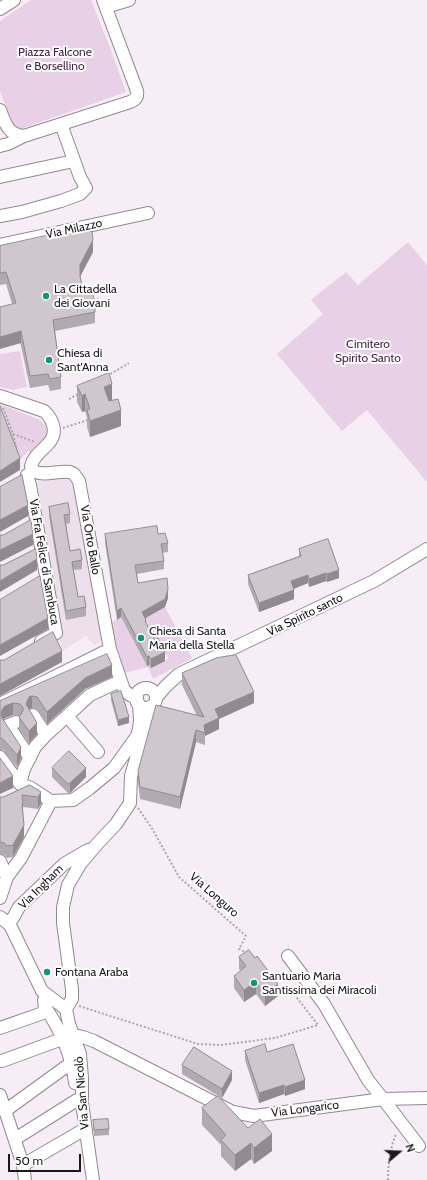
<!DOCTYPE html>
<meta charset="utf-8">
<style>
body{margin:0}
#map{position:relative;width:427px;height:1180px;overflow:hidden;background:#f7edf6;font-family:Cabin,sans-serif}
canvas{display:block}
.north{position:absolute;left:379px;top:1132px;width:40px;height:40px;-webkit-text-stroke:3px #fff;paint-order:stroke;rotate:71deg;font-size:11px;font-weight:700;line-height:16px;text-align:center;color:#1b181b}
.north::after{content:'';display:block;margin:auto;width:14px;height:18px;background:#1b181b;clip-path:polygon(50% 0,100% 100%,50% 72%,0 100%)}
.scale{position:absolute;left:8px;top:1154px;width:73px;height:18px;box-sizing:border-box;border:2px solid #1b181b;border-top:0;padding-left:5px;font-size:12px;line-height:14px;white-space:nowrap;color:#1b181b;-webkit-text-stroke:3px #fff;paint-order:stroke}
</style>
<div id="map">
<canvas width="427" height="1180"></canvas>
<div class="north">N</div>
<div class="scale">50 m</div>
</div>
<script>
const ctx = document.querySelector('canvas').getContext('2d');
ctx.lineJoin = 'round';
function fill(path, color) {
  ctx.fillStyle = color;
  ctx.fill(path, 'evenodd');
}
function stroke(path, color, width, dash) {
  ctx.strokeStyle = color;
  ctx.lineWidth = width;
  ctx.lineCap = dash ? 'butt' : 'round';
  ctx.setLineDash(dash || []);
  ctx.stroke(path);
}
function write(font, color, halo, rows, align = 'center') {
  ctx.font = font + ' Cabin,sans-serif';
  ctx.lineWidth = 4;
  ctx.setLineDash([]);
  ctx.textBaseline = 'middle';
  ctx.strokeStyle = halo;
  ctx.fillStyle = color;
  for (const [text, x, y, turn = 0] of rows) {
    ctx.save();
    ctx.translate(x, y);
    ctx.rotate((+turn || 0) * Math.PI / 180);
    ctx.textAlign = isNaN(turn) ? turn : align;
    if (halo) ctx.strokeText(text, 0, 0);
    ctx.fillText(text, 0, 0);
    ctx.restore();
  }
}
fill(new Path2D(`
 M63,477L68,478L73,484L102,641L94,645L86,636L62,651L59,637L63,632L37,482Z`), '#eedfed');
fill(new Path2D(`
 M31,0H91L111,50L126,92L18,130L14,128L0,91V21Z
 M408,242L427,265V482L367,410L342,431L277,354L323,314L311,300L346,272L358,285Z
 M20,351L27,387L13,390L0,387V354Z
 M0,404L40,420C57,435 39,442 30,452L28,451L17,463L6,433L10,431Z
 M165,607L192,658L153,679L148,667L125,673L110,623L121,617L147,666L149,665L151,667L163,661L164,662L168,658L167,654L162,657L134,610Z`), '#e8d0e7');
const minor = new Path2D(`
 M106,7L129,0
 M0,9L14,0
 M0,110C5,123 8,135 24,136L130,102C136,100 138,96 137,91L103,0
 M0,146L8,144L24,136
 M0,177L74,161
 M0,216L22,212L61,201L80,194L86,188L80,177L61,124
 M0,245L148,213
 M0,396L44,411C54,420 58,434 48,444C41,452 34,455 31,466L33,471
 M33,471C45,477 58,470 70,472L74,474L79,481L110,649L124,690L130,695L137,698
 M27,475L30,485L56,633L41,641
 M136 698a10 10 0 1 1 20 0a10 10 0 1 1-20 0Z
 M156,698L165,687L179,674L374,581L427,549
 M0,704L110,649
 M33,715L46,735
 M67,716L98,752
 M16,722L8,725L30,758
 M0,757L20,784
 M20,784L31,788L51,801L73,800L90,788L114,768L137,736L139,729L140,720L139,704
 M20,784L24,769L35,747L46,735L90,695L120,681
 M0,861L7,877
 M0,898L7,877L21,858L51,801
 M0,917L10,925L42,991L66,1009
 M8,923L13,918L19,907L64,864L88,850
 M45,1007C60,1029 72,1056 75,1083
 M66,1009L72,999V989L63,923V907L68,885L81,863L98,843L116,824L130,803L131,776L151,706
 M66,1009L69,1024L80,1054L82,1078V1103L93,1180
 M0,1028L43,1013L45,1007L44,1000
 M74,1035L83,1037L94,1041L233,1112L254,1116L383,1099L368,1080L324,1004L288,956
 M2,1061L62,1039
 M0,1095L23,1165L25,1180
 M383,1099L419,1146
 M383,1099L427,1098
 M9,1108L71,1063
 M15,1139L77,1100
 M23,1165L85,1129`);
stroke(minor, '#918991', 14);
stroke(new Path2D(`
 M107,376L129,363
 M69,399L78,394
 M3,408L13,434L18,455
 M63,428L88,420
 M13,434L35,442
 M138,808L153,830L179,877L246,936L239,949L247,953
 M79,1006L198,1044L221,1045L275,1038L318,1025L294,994L301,988
 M388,1180C388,1165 390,1148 396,1134`), '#ada5ac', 2, [2, 2]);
stroke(minor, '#fff', 12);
fill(new Path2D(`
 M83,232L93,252L80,276L84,294L95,302V323L55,331L61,377V389L50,391L48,385L30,388L12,304L6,284L0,285V246Z
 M77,386L112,401L121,426L90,437L87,427V418L85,411L82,412L77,402Z
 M49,507L70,514V523L66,524L70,551L82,560V569L73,570L78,597L86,607V616L66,620L49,516Z
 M105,534H158L168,543V552L162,553L164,561V569L137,574L138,583L168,598L165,607L145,618L146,624L165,661L151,668L149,665L147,666L121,617L117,620L105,543Z
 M299,549L339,578L327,582L326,581L309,587L308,583L293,589L294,599L259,612L248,584V575L299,556Z
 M182,673L254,703L219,719V729L205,736V745L196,742L180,809L140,799L138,782V771L197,716L182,685Z
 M112,677L85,689L47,724L37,709L32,708L29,709L37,734L29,743L19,729V717L20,716L13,715L5,718L3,720L21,758L17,767L3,750H0V701Z
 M111,694L129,723L118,726L111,700Z
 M52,768L86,777L70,793H68L52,777Z
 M30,785L41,804L38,809L23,807L24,837L13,857L7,858L4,855L0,854V797H3Z
 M239,957L278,996L265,1006L256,994L244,1002L234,988V976L241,971L239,969Z
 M245,1051L267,1052L305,1089L285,1096L284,1094L259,1103L245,1060Z
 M182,1065L232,1080L222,1098L182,1074Z
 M202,1108L248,1128L272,1151L254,1164L251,1159L235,1171L221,1156V1145L202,1125Z
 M93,1120L109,1129V1135L94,1136Z`), '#b2aab1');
fill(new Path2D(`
 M93,240V252L80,277V265Z
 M21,331V343L0,349V337Z
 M112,384V401L104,404V387Z
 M85,394V411L82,412V396Z
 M121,410V426L90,437V421Z
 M20,458V470L0,482V471Z
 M28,505V516L0,532V520Z
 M33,534V545L0,562V550Z
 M37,559V570L0,592V581Z
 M339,570V578L327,582V574Z
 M326,573V581L309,587V579Z
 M308,575V583L291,590V581Z
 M168,589V598L165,607L142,620V612Z
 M294,590V599L259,612V603Z
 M121,608V617L117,620V611Z
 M48,618V629L0,656V645Z
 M62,651V662L0,696V684Z
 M165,652V661L151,668V659Z
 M149,656V665L147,666V657Z
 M112,665V677L85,689L47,724V712L85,678Z
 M254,692V703L219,719V729L205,736L204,725L215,709Z
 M32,696V708L29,709L26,704L29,697Z
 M13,703V715L5,718L2,721L1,714L2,710L5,706Z
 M129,717V723L118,726V720Z
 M37,723V734L29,743V731Z
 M196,730V742L180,809V797Z
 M21,747V758L17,767V755Z
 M86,768V777L70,793V783Z
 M13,776V788L0,794V783Z
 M41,792V804L38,809V797Z
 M24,825V837L13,857V845Z
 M256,982V994L244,1002V990Z
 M278,984V996L265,1006V994Z
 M232,1071V1080L222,1098V1089Z
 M305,1080V1089L285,1096V1087Z
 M284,1085V1094L259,1103V1093Z
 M272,1134V1151L254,1164V1148Z
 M251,1143V1159L235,1171V1155Z`), '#918b90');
const building = new Path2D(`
 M82,228L83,232L92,231L93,240L80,265V276L84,294L92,292L95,302V312L53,320L61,377L50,379L48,374L30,376L21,331L0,337V307L16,303L6,272L0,273V246Z
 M109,373L112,384L104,387L109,401L118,399L121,410L90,421L87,410L90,409L85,394L82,396L77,386Z
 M0,406L20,458L0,471Z
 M22,475L28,505L0,520V487Z
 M68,503L70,514L64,515L70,551L80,549L82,560L72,562L78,597L84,596L86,607L66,611L49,507Z
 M31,520L33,534L0,550V535H3Z
 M157,526L158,534L165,533L168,543L161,544L164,561L135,565L138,583L167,578L168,589L165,599L142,612L146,620L145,621L155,640L158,638L165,652L151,659L149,656L147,657L121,608L117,611L105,534Z
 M328,539L339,570L327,574L326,573L309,579L308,575L291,581L294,590L259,603L248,575L301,556L299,549Z
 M36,549L37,559L0,581V565H3Z
 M40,576L48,618L0,645V600Z
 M53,632L62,651L0,684V660H4Z
 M107,654L112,665L85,678L47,712L37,697L32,696L29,697L26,704L37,723L29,731L19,717L23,711V707L20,704L13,703L5,706L2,710L1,714L2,718L21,747L17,755L3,739L0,738V701Z
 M236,655L254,692L215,709L219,718L204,725L205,733L196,730L180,797L140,787L138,771L156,705L204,717L182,673L216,658Z
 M121,691L129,717L118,720L111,694Z
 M69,751L86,768L70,783L68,784L52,768Z
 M0,758L13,776L0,783Z
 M30,785L41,792L38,797L22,795L23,805L22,804L24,825L13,845L7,846L4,843L0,842V797H3Z
 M249,950L255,958L257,956L278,984L265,994L256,982L244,990L234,976L246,966L239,957Z
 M265,1044L267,1052L293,1044L305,1080L285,1087L284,1085L259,1093L245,1051Z
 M194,1047L232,1071L222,1089L182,1065Z
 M218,1096L248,1128L260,1119L272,1134L254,1148L251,1143L235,1155L221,1140L226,1135L202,1108Z
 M108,1119L109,1129L94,1130L93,1120Z`);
fill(building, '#cfc6ce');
stroke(building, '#918b90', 1);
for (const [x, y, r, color] of [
 [46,296,4,"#179278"],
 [49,360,4,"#179278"],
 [141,638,4,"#179278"],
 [47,972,4,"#179278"],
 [254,983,4,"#179278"]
]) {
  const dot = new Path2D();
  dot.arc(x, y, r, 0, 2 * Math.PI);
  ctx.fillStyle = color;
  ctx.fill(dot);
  stroke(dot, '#fff', 1.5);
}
write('12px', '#462346', '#fff', [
 ["Piazza Falcone",55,52],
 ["e Borsellino",55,66],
 ["Cimitero",368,344],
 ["Spirito Santo",368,358]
]);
write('12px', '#1b181b', '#fff', [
 ["Via Milazzo",74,229,-12],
 ["Via Orto Ballo",90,540,80],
 ["Via Fra Felice di Sambuca",44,562,80],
 ["Via Spirito santo",305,615,-26],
 ["Via Ingham",41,887,-45],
 ["Via Longuro",214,895,41],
 ["Via San Nicolò",82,1093,-95],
 ["Via Longarico",305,1109,-7]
]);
write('12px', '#1b181b', '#fff', [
 ["La Cittadella",54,289],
 ["dei Giovani",54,303],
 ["Chiesa di",57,353],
 ["Sant'Anna",57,367],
 ["Chiesa di Santa",149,631],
 ["Maria della Stella",149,645],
 ["Fontana Araba",55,972],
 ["Santuario Maria",262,976],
 ["Santissima dei Miracoli",262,990]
], 'left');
</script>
